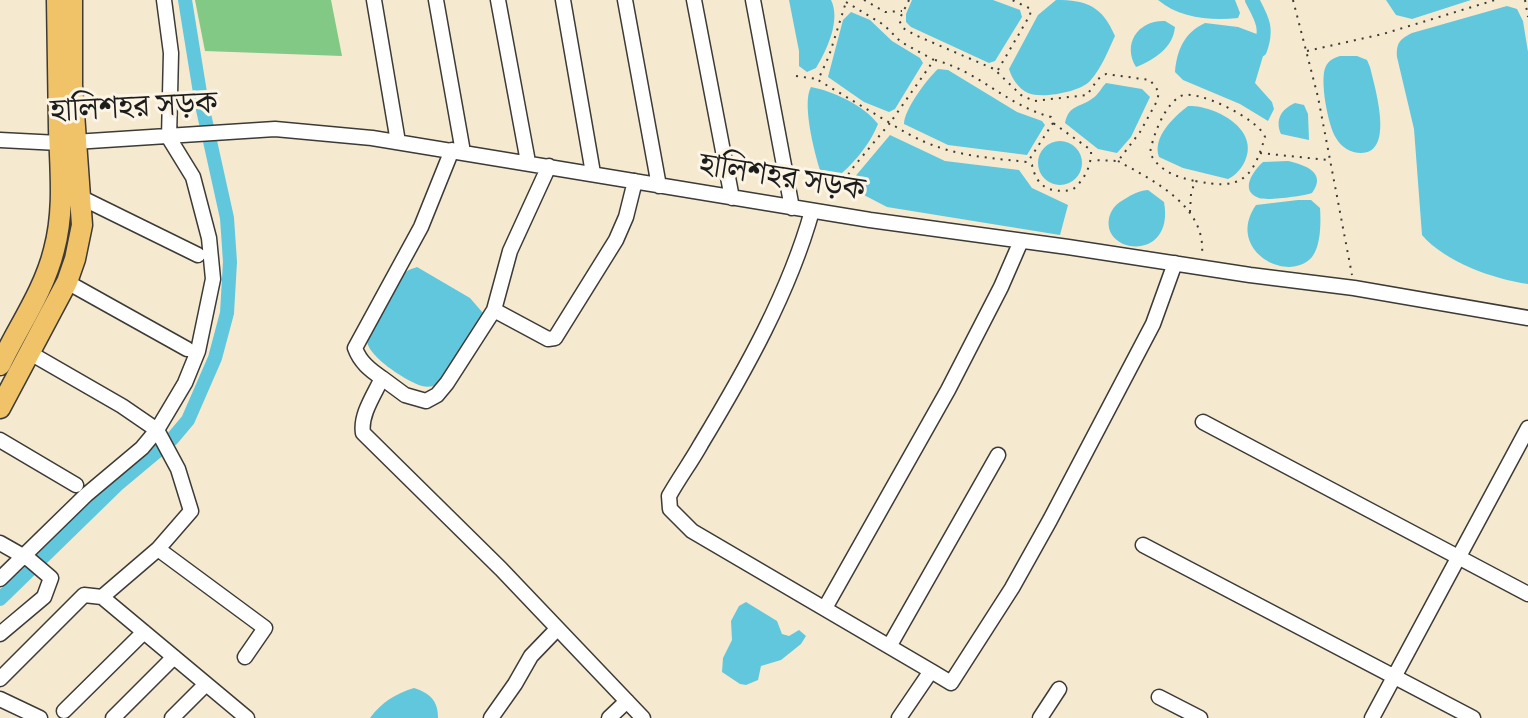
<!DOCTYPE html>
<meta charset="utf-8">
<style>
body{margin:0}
canvas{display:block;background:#f5e9d0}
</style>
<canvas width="1528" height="718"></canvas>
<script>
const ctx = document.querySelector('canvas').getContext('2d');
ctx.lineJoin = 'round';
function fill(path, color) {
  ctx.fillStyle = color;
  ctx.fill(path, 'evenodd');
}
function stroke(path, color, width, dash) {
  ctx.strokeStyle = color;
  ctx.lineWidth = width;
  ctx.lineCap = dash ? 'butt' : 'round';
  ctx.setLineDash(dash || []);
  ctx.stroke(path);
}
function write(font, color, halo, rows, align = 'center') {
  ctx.font = font + ' "EB Garamond","Noto Serif Bengali",serif';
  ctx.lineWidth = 6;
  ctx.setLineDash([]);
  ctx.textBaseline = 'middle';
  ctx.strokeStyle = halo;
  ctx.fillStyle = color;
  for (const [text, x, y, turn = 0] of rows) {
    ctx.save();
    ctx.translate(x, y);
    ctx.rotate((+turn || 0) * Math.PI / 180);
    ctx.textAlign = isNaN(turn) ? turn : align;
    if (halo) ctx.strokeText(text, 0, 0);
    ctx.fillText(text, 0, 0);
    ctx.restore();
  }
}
fill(new Path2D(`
 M195,0H331L342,56L205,51Z`), '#82c985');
fill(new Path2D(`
 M831,0C841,20 827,50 816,68L807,72L799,66V51L789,0Z
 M912,0H993L1020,10L1022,17L995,61L989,63L911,27L906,22V14Z
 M1056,0C1087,0 1102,6 1115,36C1108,51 1101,69 1090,81C1080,92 1042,99 1028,93C1019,89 1012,79 1009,69L1038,15Z
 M1158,0H1235L1240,13L1238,18C1211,21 1179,18 1158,0Z
 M1386,0H1471L1412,19L1396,15Z
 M1507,6L1517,9L1523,21L1528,52V284C1493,279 1445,262 1422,235L1414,129L1397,57C1396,43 1400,39 1412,33Z
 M851,12L870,20L892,41L920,58L923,63L895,109L889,112L864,102L828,77L843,20Z
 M1165,21L1175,27C1173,48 1154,60 1136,67C1122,44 1138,20 1165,21Z
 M1205,23L1238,27L1262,36L1266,46L1255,83L1272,102L1274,109L1268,121L1240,104L1183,80L1175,72C1177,50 1184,33 1205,23Z
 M1340,56H1357L1367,60L1370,67C1375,88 1395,153 1361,153C1351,153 1341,147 1336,138C1328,126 1319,78 1326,66C1329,60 1334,58 1340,56Z
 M938,69L948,70L1017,112L1042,121L1045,125L1027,155L948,145L904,124C904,110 927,79 938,69Z
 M1106,83L1142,89L1150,97L1131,137L1117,153L1098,149L1065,123C1069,104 1080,108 1093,98C1098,95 1102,87 1106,83Z
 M811,87C833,91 865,106 878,124C869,147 849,169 830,183L823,179C816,160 801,104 811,87Z
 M1295,103L1304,105L1308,114L1309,140L1281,134C1275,120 1281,109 1295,103Z
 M1188,106C1215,105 1260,129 1245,161C1241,169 1236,175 1228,179L1183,168L1159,157C1152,137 1174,117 1188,106Z
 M890,135L945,161L1019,170L1032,188L1068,205L1060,235L887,207L862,194L848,192V185Z
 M1038 163a22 22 0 1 1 44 0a22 22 0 1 1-44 0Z
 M1288,161C1306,165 1327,173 1312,193C1303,196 1268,201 1259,198C1239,191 1253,171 1263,162Z
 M1148,190L1164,202C1175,262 1102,255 1109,218C1111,211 1114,206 1120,202C1130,196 1136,191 1148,190Z
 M1298,200H1311L1320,208C1321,222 1321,246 1312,257C1287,285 1225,249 1256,205Z
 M417,267L470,298L483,313L479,324L441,383C434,386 429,388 422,386C408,382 364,355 367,338C368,330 399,279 406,272C409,269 412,269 417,267Z
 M746,602L777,621L782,634L789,636L799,630L806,636L801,644L781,660L761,666L758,680L746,685L740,684L722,672L723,658L732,640L731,621L739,606Z
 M414,688C430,693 438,701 438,718H370C382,702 395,694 414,688Z`), '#61c7dd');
stroke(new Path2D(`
 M1252,0C1262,19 1268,28 1260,50
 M0,599L117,485L172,439L188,420L215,358L227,313L230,262L227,218L202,105L185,0`), '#61c7dd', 14);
const minor = new Path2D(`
 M374,0L398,142
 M436,0L463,152
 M498,0L528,162
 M563,0L593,173
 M625,0L659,186
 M694,0L732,198
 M753,0L792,208
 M0,140L59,143L275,129L372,138L870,220L1068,247L1250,275L1354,288L1528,318
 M452,150L421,227L355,348C360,362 370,370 382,378C374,395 360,415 363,433L501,569L643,718
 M80,197L198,255
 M812,211C789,293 745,371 701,444C691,462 679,478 669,496L670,509L692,531L931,671L899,718
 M67,282L187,349
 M494,310L548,339L555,338L616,240L626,217L635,181
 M30,353L122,406L157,430L178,469L191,511L158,549L265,628L245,657
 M382,378L405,395L426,401L437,395L447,383L494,310L510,251L549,166
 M1203,422L1528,594
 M0,440L76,485
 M0,543L30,560L51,578L44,597L0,634
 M1143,545L1473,718
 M158,549L102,597L247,718
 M0,579L86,495L142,448L157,430L185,383L198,351L213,279L209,238L193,177L169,138L171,53L164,0
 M825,608L948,390L1001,287L1021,241
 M890,645L998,455
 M931,671L951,683L1012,588L1050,520L1153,324L1175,263
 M0,679L84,595L102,597
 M1159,697L1200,718
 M0,699L40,718
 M64,711L144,632
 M113,718L174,657
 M172,718L206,684
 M491,718L515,684L531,656L557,629
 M609,718L627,701
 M1040,718L1059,689
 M1372,718L1528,428`);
const highway = new Path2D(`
 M0,365C18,327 44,291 54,250C65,209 60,169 59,128C58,85 58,43 57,0
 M0,408L67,282L75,259L82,225L72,85V0`);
stroke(minor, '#3d3b37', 17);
stroke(highway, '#3d3b37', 23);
stroke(new Path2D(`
 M864,0L885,12L902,11
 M909,0L899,20L903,28L915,35L994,69L1021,95L1034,101L1087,95L1098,79L1106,74L1150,80L1159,92L1157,101L1140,132L1118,161L1092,160
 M1293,0L1318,97L1352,275
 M1525,0L1528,17
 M846,2L884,25L901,42L934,60L890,123L818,80L829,56Z
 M1307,51L1383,34L1495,0
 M935,60C980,72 1006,105 1051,117L1053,123L1029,160
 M998,70L1030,15L1031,9L1012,0
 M796,76L817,79
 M1260,153L1328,160
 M1118,161C1154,181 1206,206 1202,254
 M836,195L851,170L890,123C939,155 972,156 1027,162L1032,165C1037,188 1050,193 1072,190C1084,181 1092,165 1091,150L1053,123
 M1190,212L1191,194L1195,181C1240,190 1252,181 1265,137C1260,120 1194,86 1179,97C1164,107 1153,135 1150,153C1159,171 1176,177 1195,181`), '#3d3b37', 2, [2, 6]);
stroke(minor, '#fff', 14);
stroke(highway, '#f1c369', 20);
write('32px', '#1c1c1c', '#fcf5e5', [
 ["হালিশহর সড়ক",134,108,-3],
 ["হালিশহর সড়ক",782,178,9]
]);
</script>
